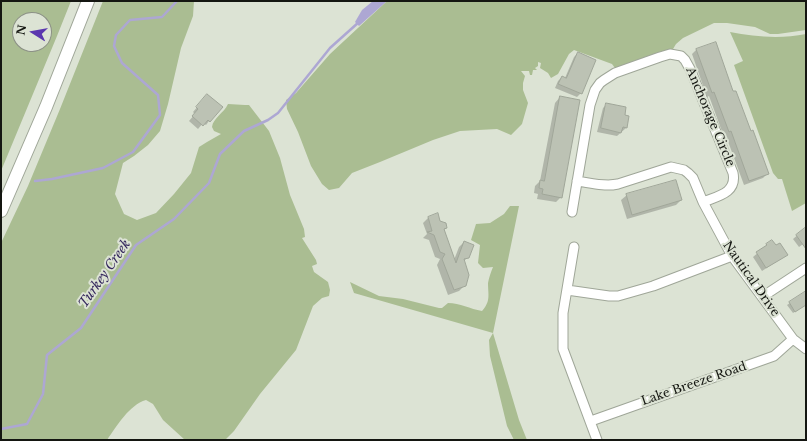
<!DOCTYPE html>
<style>
body{margin:0}
#map{position:relative;width:807px;height:441px;overflow:hidden;background:#dce3d4;font-family:"Libre Baskerville",serif}
canvas{display:block}
.frame{position:absolute;inset:0;border:2px solid #141611;pointer-events:none}
.north{position:absolute;left:12px;top:12px;width:40px;height:40px;box-sizing:border-box;background:#dce3d4;border:1px solid #8c9186;border-radius:50%;rotate:281deg;font-size:11px;font-weight:700;line-height:16px;text-align:center;color:#141611}
.north::after{content:'';display:block;margin:auto;width:14px;height:18px;background:#5b37af;clip-path:polygon(50% 0,100% 100%,50% 72%,0 100%)}
</style>
<div id="map">
<canvas width="807" height="441"></canvas>
<div class="frame"></div>
<div class="north">N</div>
</div>
<script>
const ctx = document.querySelector('canvas').getContext('2d');
ctx.lineJoin = 'round';
function fill(path, color) {
  ctx.fillStyle = color;
  ctx.fill(path, 'evenodd');
}
function stroke(path, color, width, dash) {
  ctx.strokeStyle = color;
  ctx.lineWidth = width;
  ctx.lineCap = dash ? 'butt' : 'round';
  ctx.setLineDash(dash || []);
  ctx.stroke(path);
}
function write(font, color, halo, rows, align = 'center') {
  ctx.font = font + ' "Libre Baskerville",serif';
  ctx.lineWidth = 4;
  ctx.setLineDash([]);
  ctx.textBaseline = 'middle';
  ctx.strokeStyle = halo;
  ctx.fillStyle = color;
  for (const [text, x, y, turn = 0] of rows) {
    ctx.save();
    ctx.translate(x, y);
    ctx.rotate((+turn || 0) * Math.PI / 180);
    ctx.textAlign = isNaN(turn) ? turn : align;
    if (halo) ctx.strokeText(text, 0, 0);
    ctx.fillText(text, 0, 0);
    ctx.restore();
  }
}
fill(new Path2D(`
 M1,1H71L57,36L1,171ZM20,20H44V44H20Z
 M103,1H194L193,16L181,48L168,104L160,131L148,145L134,156L123,163L115,194L124,214L137,220L156,213L174,194L191,173L199,147L207,142L221,134L214,131L212,127C213,118 224,113 228,104L245,105H249L269,131L280,158L290,195L304,229L305,237L302,238L316,260L317,264L312,266L314,272L328,282L330,290L329,296L322,298L313,306L296,350L260,394L234,431L225,440H185L163,420L153,404L146,400C129,405 117,426 107,440H1V243L28,186L60,109Z
 M387,1H806V30L778,34H770L755,27L727,23H714L683,38L676,44L673,49L659,52L615,68L612,64L574,50L569,54L558,74L551,78L548,73L540,68L541,63L538,62V66L535,68L537,70H533L532,75H530L529,71H521L525,76L523,83V90L528,103L522,124L511,135L497,129L460,131L433,140L380,162L352,173L339,188L329,190L322,184L311,166L298,132L287,109L286,100L296,93L330,54Z
 M730,32C755,37 781,39 806,34V203L792,211L782,179H778L773,173L734,65L743,61Z
 M510,206H519L493,333L519,420L527,440H514L507,426L490,356L489,340L493,333L354,293L350,282L379,296L403,299L439,308H442L448,303C460,303 470,309 482,311C491,301 488,295 488,283C489,277 491,272 493,267L483,268L478,263L480,245L471,240L476,224L490,223L504,214Z`), '#aabd92');
fill(new Path2D(`
 M373,1H387L359,26L355,22L362,10Z`), '#ada7d3');
fill(new Path2D(`
 M697,49L733,93L767,174L763,178L744,185L726,136L724,137L709,96L707,97L692,54Z
 M578,53L581,93L577,97L555,88L558,81L562,77L565,78L574,57Z
 M560,97L561,197L556,202L537,199L538,194L534,193L535,186L540,181L555,103Z
 M204,99L209,121L206,125L203,123L198,129L189,121L195,114L193,112Z
 M607,104L623,116L626,128L617,136L597,132L603,108Z
 M627,195L681,200L676,205L627,219L621,200Z
 M428,218L439,222L446,227L444,230L454,260L459,247L464,242L468,257L464,261L465,285L459,291L448,295L437,265L440,259L435,257L429,240L423,238L427,234L423,223Z
 M806,228V242L799,247L793,239Z
 M767,245L786,254L782,258L762,271L753,257Z
 M790,303L806,305L793,313L787,305Z`), '#0003');
stroke(new Path2D(`
 M35,181L52,179L103,168L133,152L160,115L158,95L122,63L114,46L116,35L130,20L162,17L177,1
 M1,429L27,424L43,394L47,355L81,328L136,245L174,219L209,183L220,154L244,131L268,120L278,113L330,48L359,22`), '#ada7d3', 2.5);
const building = new Path2D(`
 M716,42L733,91H736L751,131L753,130L769,174L749,181L731,131L729,132L714,92L712,93L696,49Z
 M578,52L596,60L582,94L558,84L562,76L566,78Z
 M207,94L223,107L210,122L208,120L203,126L192,116L198,109L196,107Z
 M560,96L580,100L562,198L542,194L543,189L539,188L540,180L544,181Z
 M606,103L626,107L625,115L629,116L627,128L623,127L621,133L601,128Z
 M676,180L682,200L632,215L626,194Z
 M438,213L440,221L446,223L447,228L444,229L456,263L464,241L474,245L469,258L464,259L469,275L466,286L454,290L442,259L445,254L440,252L434,235L427,232L432,231L428,217Z
 M806,227V249L796,235Z
 M772,240L776,245L780,243L788,255L766,268L756,252L767,245L766,244Z
 M806,291V305L795,312L789,302Z`);
fill(building, '#bcc2b4');
stroke(building, '#a0a699', 1);
const street = new Path2D(`
 M577,181C591,183 604,187 618,184L671,167L684,170L688,173L693,178L703,202L732,256L793,339L806,349
 M572,212L590,105L595,90L600,83L604,80L615,73L660,57L670,54L681,56L685,60L690,69L733,173C737,193 718,196 703,202
 M574,247L563,313V349L597,440
 M567,290L609,296H618L653,286L732,256
 M762,297L806,268
 M591,421L774,356L793,339`);
const secondary = new Path2D(`
 M1,211L46,107L88,1`);
stroke(street, '#9fa698', 11);
stroke(secondary, '#9fa698', 14);
stroke(street, '#fff', 9);
stroke(secondary, '#fff', 12);
write('12px', '#141611', '#dce3d4', [
 ["Anchorage Circle",710,117,67],
 ["Nautical Drive",751,279,55],
 ["Lake Breeze Road",694,384,-19]
]);
write('italic 13px', '#35285e', '#dce3d4', [
 ["Turkey Creek",105,274,-55]
]);
</script>
